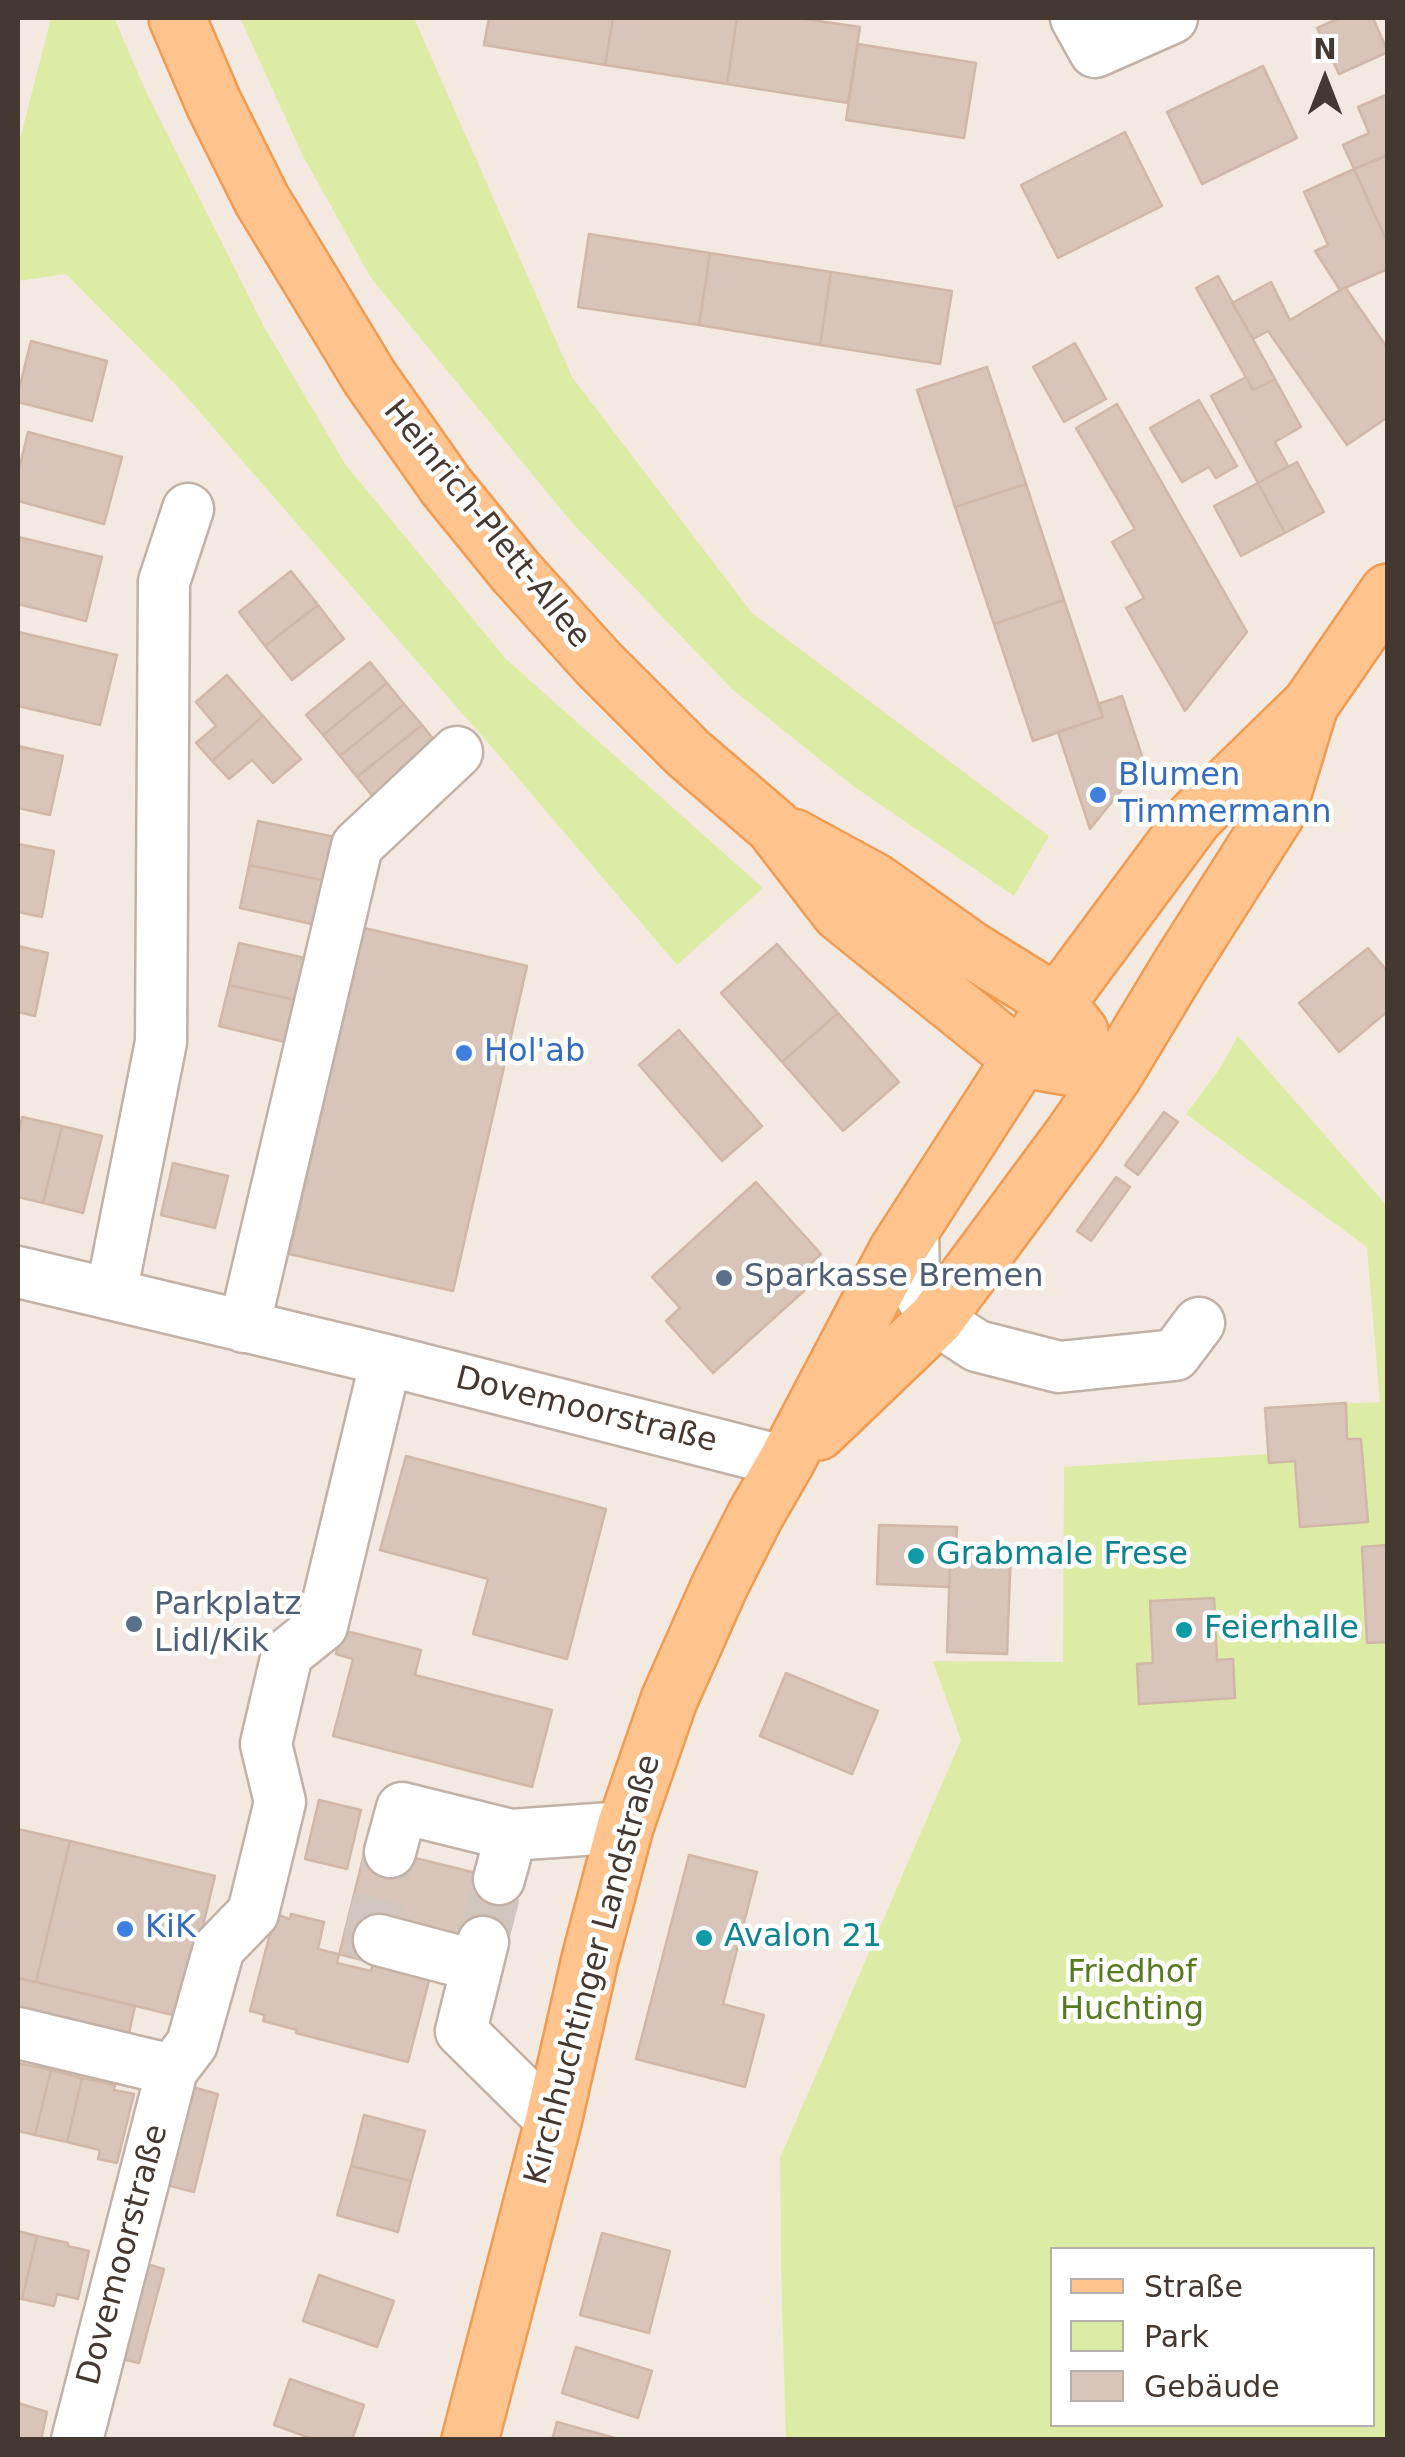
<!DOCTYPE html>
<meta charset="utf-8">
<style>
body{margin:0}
#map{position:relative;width:1405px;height:2457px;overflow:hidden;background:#f3e9e1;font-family:"DejaVu Sans",sans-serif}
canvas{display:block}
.frame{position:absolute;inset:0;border:20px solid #443831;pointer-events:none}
.legend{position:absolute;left:1050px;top:2247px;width:325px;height:180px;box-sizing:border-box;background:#fff;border:2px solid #b4afad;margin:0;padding:12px 18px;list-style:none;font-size:30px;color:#443831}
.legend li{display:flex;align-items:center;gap:20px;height:50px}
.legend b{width:50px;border:2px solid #b4afad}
.north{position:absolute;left:1275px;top:30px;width:100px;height:100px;-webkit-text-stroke:8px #fff;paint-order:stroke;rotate:0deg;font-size:28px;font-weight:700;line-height:40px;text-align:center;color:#443831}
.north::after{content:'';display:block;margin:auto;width:35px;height:45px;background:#443831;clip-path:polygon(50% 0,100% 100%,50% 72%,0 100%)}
</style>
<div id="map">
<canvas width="1405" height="2457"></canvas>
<div class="frame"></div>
<ul class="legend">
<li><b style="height:12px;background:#ffc48d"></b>Straße</li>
<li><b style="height:28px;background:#dceca4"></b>Park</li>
<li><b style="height:28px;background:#d8c4b8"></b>Gebäude</li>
</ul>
<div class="north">N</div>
</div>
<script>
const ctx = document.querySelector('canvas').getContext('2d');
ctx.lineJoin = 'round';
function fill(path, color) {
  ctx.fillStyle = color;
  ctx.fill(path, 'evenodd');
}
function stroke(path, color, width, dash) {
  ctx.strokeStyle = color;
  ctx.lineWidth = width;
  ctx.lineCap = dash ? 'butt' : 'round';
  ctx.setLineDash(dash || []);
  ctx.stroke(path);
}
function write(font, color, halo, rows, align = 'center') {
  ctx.font = font + ' "DejaVu Sans",sans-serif';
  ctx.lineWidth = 9;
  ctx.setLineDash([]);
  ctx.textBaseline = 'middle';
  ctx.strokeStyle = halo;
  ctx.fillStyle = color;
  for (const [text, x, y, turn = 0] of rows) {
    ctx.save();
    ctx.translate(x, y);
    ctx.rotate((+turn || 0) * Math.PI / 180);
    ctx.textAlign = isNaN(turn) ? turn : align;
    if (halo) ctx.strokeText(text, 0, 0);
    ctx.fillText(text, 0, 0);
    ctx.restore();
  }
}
fill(new Path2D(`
 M51,18H114L148,96L263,325L345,464L506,659L763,888L677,965L495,751L178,387L66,274L18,281V147Z
 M240,18H414L572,377L752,613L1049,836L1014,896L849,783L732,689L574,525L371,278L303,156Z
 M1238,1036L1387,1206V2439H786L781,2265L780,2158L961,1740L933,1661L1063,1662L1064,1467L1267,1454L1265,1408L1380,1402L1367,1247L1186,1114L1219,1070ZM1052,2250H1372V2424H1052Z`), '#dceca4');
const building = new Path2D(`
 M489,18H613L605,65L484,45Z
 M613,18H737L727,84L605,65Z
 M737,18H798L860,27L848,103L727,84Z
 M1340,18H1373L1388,52L1339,74L1317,28Z
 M858,44L976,63L964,138L846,120Z
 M1263,66L1297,138L1202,184L1167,112Z
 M1388,94V155L1354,169L1343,145L1369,133L1358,107Z
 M1125,132L1162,206L1058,258L1021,185Z
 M1388,155V244L1354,169Z
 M1354,169L1388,244V269L1340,290L1315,251L1328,245L1304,192Z
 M589,234L710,253L699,325L578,307Z
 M710,253L831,272L820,345L699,325Z
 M831,272L952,291L940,364L820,345Z
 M1218,276L1275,379L1253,390L1196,288Z
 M1271,282L1290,320L1345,287L1388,349V417L1347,445L1268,331L1253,339L1232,303Z
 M31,341L107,361L92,421L18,402V393Z
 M1075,343L1106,399L1064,422L1033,367Z
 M987,367L1026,484L955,507L917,390Z
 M1246,377L1253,390L1275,379L1301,427L1275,442L1288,466L1258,483L1211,396Z
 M1199,400L1237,466L1216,478L1209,467L1182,482L1150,428Z
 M1117,404L1247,632L1185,711L1126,608L1144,598L1112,542L1135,529L1076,428Z
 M28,432L122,457L104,524L18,501V473Z
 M1297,462L1324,512L1285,533L1258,483Z
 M1258,483L1285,533L1241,556L1214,506Z
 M1026,484L1064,600L994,624L955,507Z
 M18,537L102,557L86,621L18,604Z
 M291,571L318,605L265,646L239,612Z
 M1064,600L1103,717L1033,741L994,624Z
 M318,605L344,639L292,680L265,646Z
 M18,632L117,655L100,725L18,706Z
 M370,662L387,683L323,735L306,715Z
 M227,675L263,716L212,761L196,743L216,726L196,702Z
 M387,683L404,704L340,756L323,735Z
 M1122,696L1144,762L1090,829L1058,732L1103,717L1098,704Z
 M404,704L422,725L357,777L340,756Z
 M263,716L301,759L273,783L252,760L229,779L212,761Z
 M422,725L439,746L374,798L357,777Z
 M18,746L63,756L50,815L18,808Z
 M258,821L335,837L326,881L249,865Z
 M18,844L54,851L42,917L18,912Z
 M249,865L326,881L316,925L240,908Z
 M364,928L527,966L453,1291L289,1254Z
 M239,943L305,958L295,1000L229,985Z
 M777,944L838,1013L782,1062L721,993Z
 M18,946L48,953L35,1016L18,1012Z
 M1368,948L1388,972V1011L1339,1052L1299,1003Z
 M229,985L295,1000L285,1042L219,1026Z
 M838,1013L899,1082L843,1131L782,1062Z
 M679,1030L762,1126L722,1161L639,1065Z
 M1164,1112L1178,1122L1138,1175L1125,1165Z
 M22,1117L62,1126L43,1203L18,1197V1135Z
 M62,1126L102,1136L83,1213L43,1203Z
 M173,1163L228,1176L215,1228L161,1215Z
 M1116,1177L1130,1187L1091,1241L1077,1231Z
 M756,1182L821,1254L795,1278L805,1290L713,1373L666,1321L680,1308L652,1277Z
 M1346,1403L1347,1439H1361L1368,1522L1300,1527L1295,1461L1269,1463L1265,1408Z
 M406,1456L606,1509L567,1659L473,1634L488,1579L380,1550Z
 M879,1525L957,1527L955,1566H950L949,1587L877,1584Z
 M956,1545L1011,1548L1007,1654L947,1652L950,1566H955Z
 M1388,1545V1642L1367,1643L1362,1547Z
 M1214,1598L1217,1660L1233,1659L1235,1698L1139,1704L1137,1664L1153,1663L1150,1601Z
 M342,1630L421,1650L415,1675L552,1710L532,1787L333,1736L353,1659L336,1654Z
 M786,1673L878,1711L852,1774L760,1736Z
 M319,1800L361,1810L347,1869L305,1859Z
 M18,1829L70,1841L36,1982L18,1978Z
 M70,1841L215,1876L181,2017L36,1982Z
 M366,1846L505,1880L490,1944L384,1917L371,1971L337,1963Z
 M689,1855L757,1872L723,2004L764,2015L745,2087L636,2059Z
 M275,1914L290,1919L291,1914L324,1922L318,1949L430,1977L408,2062L296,2033L297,2030L263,2021L265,2015L250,2011Z
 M18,1978L135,2006L128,2038L18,2011Z
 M18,2063L51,2070L35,2135L18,2131Z
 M51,2070L82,2078L67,2142L35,2135Z
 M82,2078L115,2085L114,2090L134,2094L117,2163L98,2159L100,2150L67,2142Z
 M188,2086L218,2094L194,2192L163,2184Z
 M364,2115L425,2131L411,2181L351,2166Z
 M351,2166L411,2181L398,2232L337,2215Z
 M18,2231L37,2236L22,2299L18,2298Z
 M602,2233L670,2251L649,2333L580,2315Z
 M37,2236L68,2243V2246L89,2251L78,2299L57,2294L54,2306L22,2299Z
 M139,2262L164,2269L139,2363L113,2357Z
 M319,2275L394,2301L377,2347L303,2321Z
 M576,2347L652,2371L638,2418L562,2393Z
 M290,2379L364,2405L352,2440H316L274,2425Z
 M18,2403L47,2412L41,2440H18Z
 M557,2422L615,2438V2440H552Z`);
fill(building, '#d8c4b8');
stroke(building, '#d0b7a8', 2.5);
stroke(new Path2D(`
 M379,1940L369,1937L390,1852
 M483,1942L499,1879`), '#d0c6be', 50, [50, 25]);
const minor = new Path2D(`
 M1076,18L1095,52L1172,18
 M913,1226L914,1286L936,1319L977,1346L1059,1367L1175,1355L1199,1323
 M18,1272L386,1360L786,1462
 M111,1294L161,1042L164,582L188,509
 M244,1327L357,846L457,752
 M390,1852L402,1808L511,1835L625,1827
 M499,1879L511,1835
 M379,1940L477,1966
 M483,1942L461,2031L553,2122
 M18,2033L172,2070
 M77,2440L172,2070L192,2044L219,1948L253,1913L280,1802L266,1744L287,1654L322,1626L386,1360`);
const major = new Path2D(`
 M177,18L214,104L262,200L370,378L446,486L516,572L598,663L688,753L773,826L840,913L1021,1059L1114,1075
 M793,837L874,881L970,949L1057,1003L1080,1032
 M818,1432L936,1319L1073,1134L1114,1075L1181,964L1277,813L1309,708
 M470,2440L553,2122L590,1959L625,1827L669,1700L720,1585L756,1514L786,1462L897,1251L1057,1003L1195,817L1310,705L1388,592`);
stroke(minor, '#c1b1a6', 55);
stroke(major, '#ef9c52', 60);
stroke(minor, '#fff', 50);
stroke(major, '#ffc48d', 55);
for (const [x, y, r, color] of [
 [1098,795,10,"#3f7fe0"],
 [464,1053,10,"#3f7fe0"],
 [724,1278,10,"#5c6f8a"],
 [916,1556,10,"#0f9aa8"],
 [134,1624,10,"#5c6f8a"],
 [1184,1630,10,"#0f9aa8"],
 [125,1929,10,"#3f7fe0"],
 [704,1938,10,"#0f9aa8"]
]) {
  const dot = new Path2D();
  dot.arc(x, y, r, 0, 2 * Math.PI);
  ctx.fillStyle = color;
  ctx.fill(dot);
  stroke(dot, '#fff', 4);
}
write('32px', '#443831', '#fff', [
 ["Heinrich-Plett-Allee",486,525,51],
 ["Dovemoorstraße",586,1411,14],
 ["Kirchhuchtinger Landstraße",594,1970,-75],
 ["Dovemoorstraße",124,2255,-75]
]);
write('32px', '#366cbe', '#fff', [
 ["Blumen",1118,777],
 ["Timmermann",1118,814],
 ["Hol'ab",484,1053],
 ["KiK",145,1929]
], 'left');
write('32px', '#4e5e75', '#fff', [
 ["Sparkasse Bremen",744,1278],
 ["Parkplatz",154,1606],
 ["Lidl/Kik",154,1643]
], 'left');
write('32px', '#0d838f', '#fff', [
 ["Grabmale Frese",936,1556],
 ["Feierhalle",1204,1630],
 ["Avalon 21",724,1938]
], 'left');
write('32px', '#577a20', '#fff', [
 ["Friedhof",1132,1974],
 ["Huchting",1132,2011]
]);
</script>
